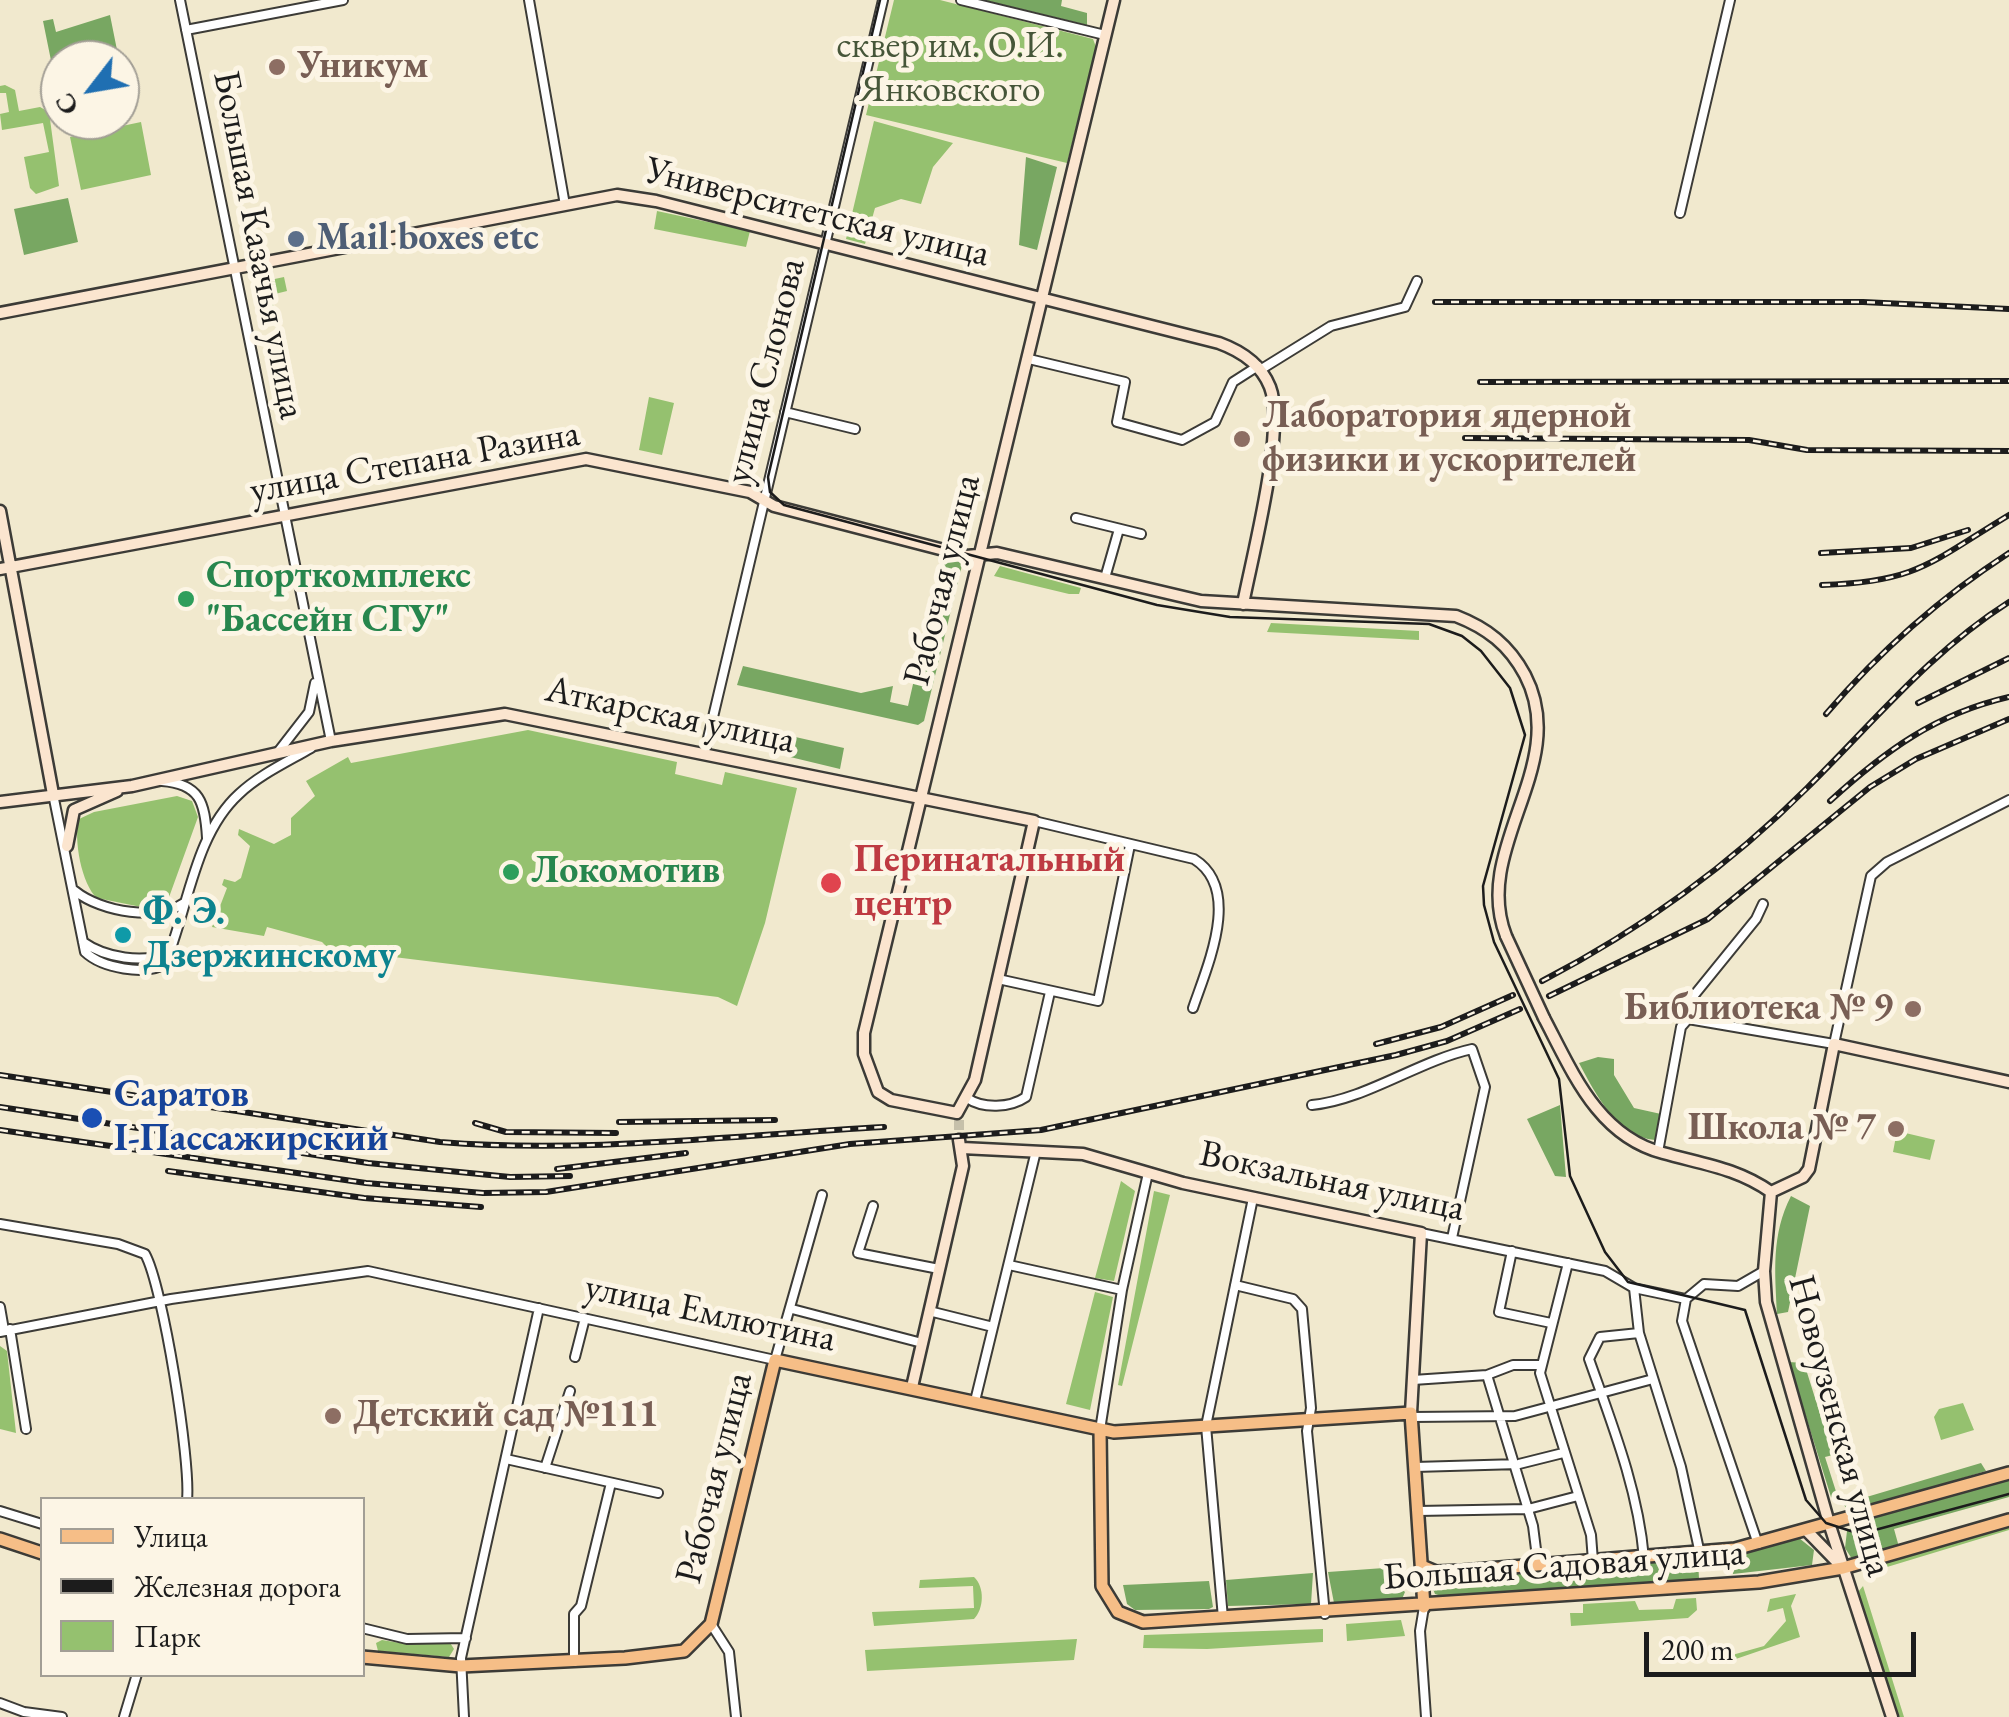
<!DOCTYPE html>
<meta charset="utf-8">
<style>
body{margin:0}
#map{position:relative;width:2009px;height:1717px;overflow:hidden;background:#f1e9ce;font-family:"EB Garamond",serif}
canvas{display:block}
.legend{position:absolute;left:40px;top:1497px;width:325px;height:180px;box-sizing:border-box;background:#fcf5e5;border:2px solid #a29e95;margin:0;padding:12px 18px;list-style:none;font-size:30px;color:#1c1c1c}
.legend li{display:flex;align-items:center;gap:20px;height:50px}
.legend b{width:50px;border:2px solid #a29e95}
.north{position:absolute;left:40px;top:40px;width:100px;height:100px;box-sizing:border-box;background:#fcf5e5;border:2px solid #a29e95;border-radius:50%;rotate:239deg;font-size:28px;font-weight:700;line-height:40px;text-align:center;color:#1c1c1c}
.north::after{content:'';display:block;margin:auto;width:35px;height:45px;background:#1f6fb2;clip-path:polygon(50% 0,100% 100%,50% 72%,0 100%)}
.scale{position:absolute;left:1644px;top:1632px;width:272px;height:45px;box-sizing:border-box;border:5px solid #1c1c1c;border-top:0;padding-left:12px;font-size:30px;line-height:35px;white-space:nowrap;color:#1c1c1c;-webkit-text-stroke:8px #fcf5e5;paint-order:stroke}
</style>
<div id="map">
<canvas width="2009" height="1717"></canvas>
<ul class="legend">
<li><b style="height:12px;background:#f6be87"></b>Улица</li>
<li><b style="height:12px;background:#1c1c1c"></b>Железная дорога</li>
<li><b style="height:28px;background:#95c16f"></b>Парк</li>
</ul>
<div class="north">С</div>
<div class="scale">200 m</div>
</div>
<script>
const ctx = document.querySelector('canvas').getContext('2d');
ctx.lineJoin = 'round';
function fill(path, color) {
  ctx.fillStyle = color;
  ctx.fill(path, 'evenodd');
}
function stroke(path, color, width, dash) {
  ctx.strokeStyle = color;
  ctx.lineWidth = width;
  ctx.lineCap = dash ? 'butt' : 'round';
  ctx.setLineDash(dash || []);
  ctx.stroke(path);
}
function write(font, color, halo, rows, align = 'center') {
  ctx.font = font + ' "EB Garamond",serif';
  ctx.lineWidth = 10;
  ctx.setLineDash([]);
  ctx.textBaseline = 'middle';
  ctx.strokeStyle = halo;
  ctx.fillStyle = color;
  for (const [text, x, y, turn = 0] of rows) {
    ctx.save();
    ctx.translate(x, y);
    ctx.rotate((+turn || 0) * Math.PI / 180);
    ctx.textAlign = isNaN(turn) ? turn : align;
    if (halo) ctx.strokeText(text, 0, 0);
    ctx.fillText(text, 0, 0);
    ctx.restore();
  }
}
fill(new Path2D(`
 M894,0H940L1093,39L1096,47L1067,163L866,115Z
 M5,85L15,90L19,111L40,107L49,112L59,186L36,194L30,188L24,157L49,152L43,123L2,130L0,114L9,112L6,93H0V86Z
 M874,121L953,143L933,167L921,204L901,199L875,208L865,244L846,239Z
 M141,122L151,175L81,190L70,137Z
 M657,211L750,231L746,247L654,229Z
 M284,277L287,291L271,295L276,317L263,319L256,283Z
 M649,397L674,403L662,455L639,450Z
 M1000,566L1081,588L1079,594H1069L994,576Z
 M1271,623L1419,631V640L1267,632Z
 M528,730L677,762L675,774L722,785L725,772L797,788L765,923L737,1006L718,997L329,949L322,942L267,927L264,936L212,927L227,888L222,885L224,879L235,882L241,878L250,846L238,835L239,829L274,844L291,835V818L315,796L306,781L348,757L351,763Z
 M177,796L192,801L198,817L168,900L151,909L97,898C82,885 73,839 79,819L94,812Z
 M1897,1131L1935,1140L1930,1160L1893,1152Z
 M1121,1181L1135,1191L1114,1281L1095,1278Z
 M1154,1191L1170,1195L1122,1386L1118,1385Z
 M1095,1292L1113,1297L1090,1410L1066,1404Z
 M0,1346L7,1351L16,1433L0,1429Z
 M1963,1403L1974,1430L1941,1440L1934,1417L1939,1409Z
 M2009,1523V1530L1864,1574L1862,1567Z
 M974,1577C985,1587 984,1609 974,1619L874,1626L872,1612L974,1608L973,1586L919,1588L920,1580Z
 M1863,1586L1904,1717H1897L1858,1592Z
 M1796,1594L1791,1606L1800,1637L1727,1662L1725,1657L1764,1646L1786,1621L1783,1608L1767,1612L1770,1599Z
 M1696,1598L1697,1610L1688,1618L1571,1626L1570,1613H1583V1604L1635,1601L1639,1610L1673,1609L1676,1599Z
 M1401,1620L1405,1636L1347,1641L1346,1624Z
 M1323,1629V1642L1207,1649L1143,1648L1144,1635Z
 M1077,1639L1074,1660L867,1671L865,1650Z
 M382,1640L406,1644L449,1641L454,1649L449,1657L378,1651L376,1643Z`), '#95c16f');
fill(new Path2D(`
 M984,0H1062L1061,6L1087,13V25Z
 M110,15L119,60H60L58,95L43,21L53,19L56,32Z
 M1026,157L1057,167L1037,250L1019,245Z
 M68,198L78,242L24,255L14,209Z
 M943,553L963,561L924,721L918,725L737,685L743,666L861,693L893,686L890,702L908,706Z
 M791,736L844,748L840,769L786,756Z
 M1598,1057L1614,1059V1075L1634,1108L1661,1114L1655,1140C1617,1137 1595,1093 1579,1063Z
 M1560,1105L1566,1177L1555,1176L1527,1119Z
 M1791,1196L1810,1206L1788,1312L1777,1314C1775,1272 1771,1235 1791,1196Z
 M1789,1362L1804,1363L1833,1455L1825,1457L1840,1504L1831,1497Z
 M1981,1463L1986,1471L1850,1512L1843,1504Z
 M2009,1478V1497L1894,1529L1899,1547L1852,1559L1845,1548L1847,1531L1862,1521Z
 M1799,1538L1814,1550L1812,1565L1733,1574L1732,1560L1727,1561L1734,1554Z
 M1698,1559L1699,1579L1445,1597L1435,1594L1431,1584L1440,1577Z
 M1398,1567L1399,1586L1405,1592L1402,1599L1334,1603L1328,1572Z
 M1313,1573L1311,1604L1228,1606L1226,1580Z
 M1209,1581L1213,1607L1209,1609L1135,1610L1127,1604L1123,1585Z`), '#78a762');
stroke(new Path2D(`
 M959,1120V1140`), '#c6c0aa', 10, [10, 5]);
const street = new Path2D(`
 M180,0L331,741
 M529,0L565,205
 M961,0L1105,35
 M186,30L343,0
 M1680,213L1730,0
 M1029,359L1125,382L1117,422L1182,440L1215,422L1233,382L1258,366
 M1260,370L1331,326L1405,307L1417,281
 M785,412L855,429
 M1076,518L1141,534
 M1105,578L1119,529
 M278,752L309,712L315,683
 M704,755L883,0
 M162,781C200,784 205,802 207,838
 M53,794L85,952C102,968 145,976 165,964C188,910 194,835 239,794C259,775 287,762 311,748
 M1034,821L1194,859C1242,889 1208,964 1193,1008
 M75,891C101,912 159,922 187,901
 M83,942C104,957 144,965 169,952
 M998,979L1098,1001L1130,845
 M1688,1019L1834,1044L1871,876L1887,862L2009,800
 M967,1098C983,1109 1010,1108 1026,1097L1050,992
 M1312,1105C1365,1100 1418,1061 1472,1049L1485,1087L1452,1238
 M1658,1152L1681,1027L1688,1019L1687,1004L1756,919L1763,904
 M873,1206L858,1253L939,1269
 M0,1224L118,1244L145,1254C163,1286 191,1462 187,1500
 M1421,1233L1605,1271L1634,1288L1686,1299
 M1512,1251L1499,1312L1551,1323
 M1568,1263L1540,1373L1591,1535L1593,1561
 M1009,1265L1122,1290
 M1235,1285L1293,1299L1302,1309L1311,1408L1307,1431L1325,1614
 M1634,1288L1639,1333L1681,1467L1700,1554
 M1686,1299L1682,1321L1758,1544
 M1686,1299L1704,1284L1738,1286L1764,1271
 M0,1307L4,1330
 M792,1309L922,1343
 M929,1311L993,1327
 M10,1329L26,1429
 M0,1332L171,1299L368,1271L775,1360L822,1195
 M1639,1333L1600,1337L1589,1359C1612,1424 1638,1489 1644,1558
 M575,1357L585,1318
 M1487,1375L1533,1526L1538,1565
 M1413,1380L1487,1375L1513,1365H1541
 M975,1401L1036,1151
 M1412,1417L1515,1416L1653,1379
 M1100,1430L1122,1290L1148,1173
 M506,1459L658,1493
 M1415,1467L1519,1464L1563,1453
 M545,1468L570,1391
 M0,1511L42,1524
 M1418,1511L1528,1509L1578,1496
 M1424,1607L1420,1631L1426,1717
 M1223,1618L1206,1426L1253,1198
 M711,1624L729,1652L736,1717
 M362,1628L407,1639L466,1638
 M574,1662V1614L581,1606L611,1483
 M0,1703L24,1712L62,1717
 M124,1717L137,1674
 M464,1717L461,1658L539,1308`);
const secondary = new Path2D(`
 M0,313L617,195L656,201L1219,343C1241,351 1261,364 1270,387C1286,428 1252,557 1243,604
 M0,511L53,794
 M0,569L586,459L750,492L774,506L967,556L997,553L1201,601L1456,616C1487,628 1509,645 1525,675C1572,765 1471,847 1506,936
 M0,802L132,786L331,741L505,714L1034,821L975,1080L957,1113
 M67,846L74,810L117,791
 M1544,1018C1573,1073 1598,1136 1663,1153C1702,1164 1737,1168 1771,1192
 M957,1113L891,1100L878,1092L864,1054V1033L1114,0
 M962,1148L1083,1154L1183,1183L1421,1233L1411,1413
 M1771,1192L1764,1271L1766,1302L1829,1523L1892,1717
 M1771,1192L1803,1177L1809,1169L1834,1044L2009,1082
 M912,1387L963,1166L959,1140
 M1806,1530L1839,1564`);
const primary = new Path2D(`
 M1100,1430L1102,1586L1118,1612L1143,1622L1759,1582L1843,1568L2009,1520
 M0,1539L42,1553
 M1422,1566L1436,1572L1462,1571L1735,1549L2009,1473
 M362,1657L461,1666L625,1658L684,1651L711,1624L775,1360L1114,1432L1411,1413L1424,1607`);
stroke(street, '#3c3b37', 12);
stroke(secondary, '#3c3b37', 15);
stroke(primary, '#3c3b37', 16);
stroke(street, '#fff', 8);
stroke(secondary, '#fbe5cf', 10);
stroke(primary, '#f6be87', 11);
stroke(new Path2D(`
 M880,0L768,477L770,492L784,505L1157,605L1230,617L1429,624L1462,636L1481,651L1510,688L1525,735L1483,886L1484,905L1494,942L1559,1079L1570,1176L1605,1252L1628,1282L1745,1310L1806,1500L1826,1523L1860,1534L2009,1494`), '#1c1c1c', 2.5);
const rail = new Path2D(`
 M1435,302H1863L2009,309
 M1480,382L2009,381
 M1465,438L1749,440L1807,450L2009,451
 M1821,553L1911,548L1968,530
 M1822,585C1918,582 1931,562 2009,515
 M1918,703L2009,658
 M1826,714C1879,652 1941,597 2009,553
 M1830,801C1885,751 1935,714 2009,697
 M1542,981C1638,931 1730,865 1807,788C1873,723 1930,652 2009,602
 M1549,996L1708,919L1870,787L1916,759L2009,719
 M1376,1044L1441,1027L1513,995
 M0,1075L440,1142C588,1154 735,1135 884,1127
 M0,1107L368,1163L510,1177L570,1176
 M619,1122L775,1120
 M475,1123L506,1132L616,1133
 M0,1130L366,1183L483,1193L546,1192L850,1144L1041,1130L1396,1055L1447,1041L1520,1009
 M557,1169L686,1153
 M168,1171L364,1198L481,1207`);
stroke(rail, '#1c1c1c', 6);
stroke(rail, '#fcf5e5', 2.5, [8]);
const secondaryBridge = new Path2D(`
 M1506,936L1544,1018`);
stroke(secondaryBridge, '#3c3b37', 15, []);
stroke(secondaryBridge, '#fbe5cf', 10);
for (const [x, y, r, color] of [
 [277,67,10,"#8d6e63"],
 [296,239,10,"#5c6f8a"],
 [1242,439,10,"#8d6e63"],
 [186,599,10,"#2e9e5b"],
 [511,872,10,"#2e9e5b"],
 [831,883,12,"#e0444e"],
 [123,935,10,"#0f9aa8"],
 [1913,1009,10,"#8d6e63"],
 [92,1118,12,"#1a4fb4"],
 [1896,1129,10,"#8d6e63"],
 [333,1416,10,"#8d6e63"]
]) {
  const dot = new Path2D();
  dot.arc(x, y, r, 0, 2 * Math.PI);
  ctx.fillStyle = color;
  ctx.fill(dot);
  stroke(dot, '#fcf5e5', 4);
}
write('38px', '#465639', '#fcf5e5', [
 ["сквер им. О.И.",950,47],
 ["Янковского",950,91]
]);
write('bold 38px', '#785e54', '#fcf5e5', [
 ["Уникум",297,67],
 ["Лаборатория ядерной",1262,417],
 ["физики и ускорителей",1262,461],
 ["Библиотека № 9",1893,1009,"right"],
 ["Школа № 7",1876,1129,"right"],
 ["Детский сад №111",353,1416]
], 'left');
write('38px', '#1c1c1c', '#fcf5e5', [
 ["Университетская улица",817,213,14],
 ["Большая Казачья улица",258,245,79],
 ["улица Слонова",766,371,-76],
 ["улица Степана Разина",415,463,-10],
 ["Рабочая улица",943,580,-76],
 ["Аткарская улица",670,716,12],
 ["Вокзальная улица",1332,1182,12],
 ["улица Емлютина",710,1314,12],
 ["Новоузенская улица",1839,1426,75],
 ["Рабочая улица",715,1478,-76],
 ["Большая Садовая улица",1564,1566,-4]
]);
write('bold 38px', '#4e5e75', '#fcf5e5', [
 ["Mail boxes etc",316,239]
], 'left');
write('bold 38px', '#27864d', '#fcf5e5', [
 ["Спорткомплекс",206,577],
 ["\"Бассейн СГУ\"",206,621],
 ["Локомотив",531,872]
], 'left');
write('bold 38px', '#be3a42', '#fcf5e5', [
 ["Перинатальный",854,861],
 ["центр",854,905]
], 'left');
write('bold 38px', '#0d838f', '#fcf5e5', [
 ["Ф. Э.",143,913],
 ["Дзержинскому",143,957]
], 'left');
write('bold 38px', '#164399', '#fcf5e5', [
 ["Саратов",114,1096],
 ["I-Пассажирский",114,1140]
], 'left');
</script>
